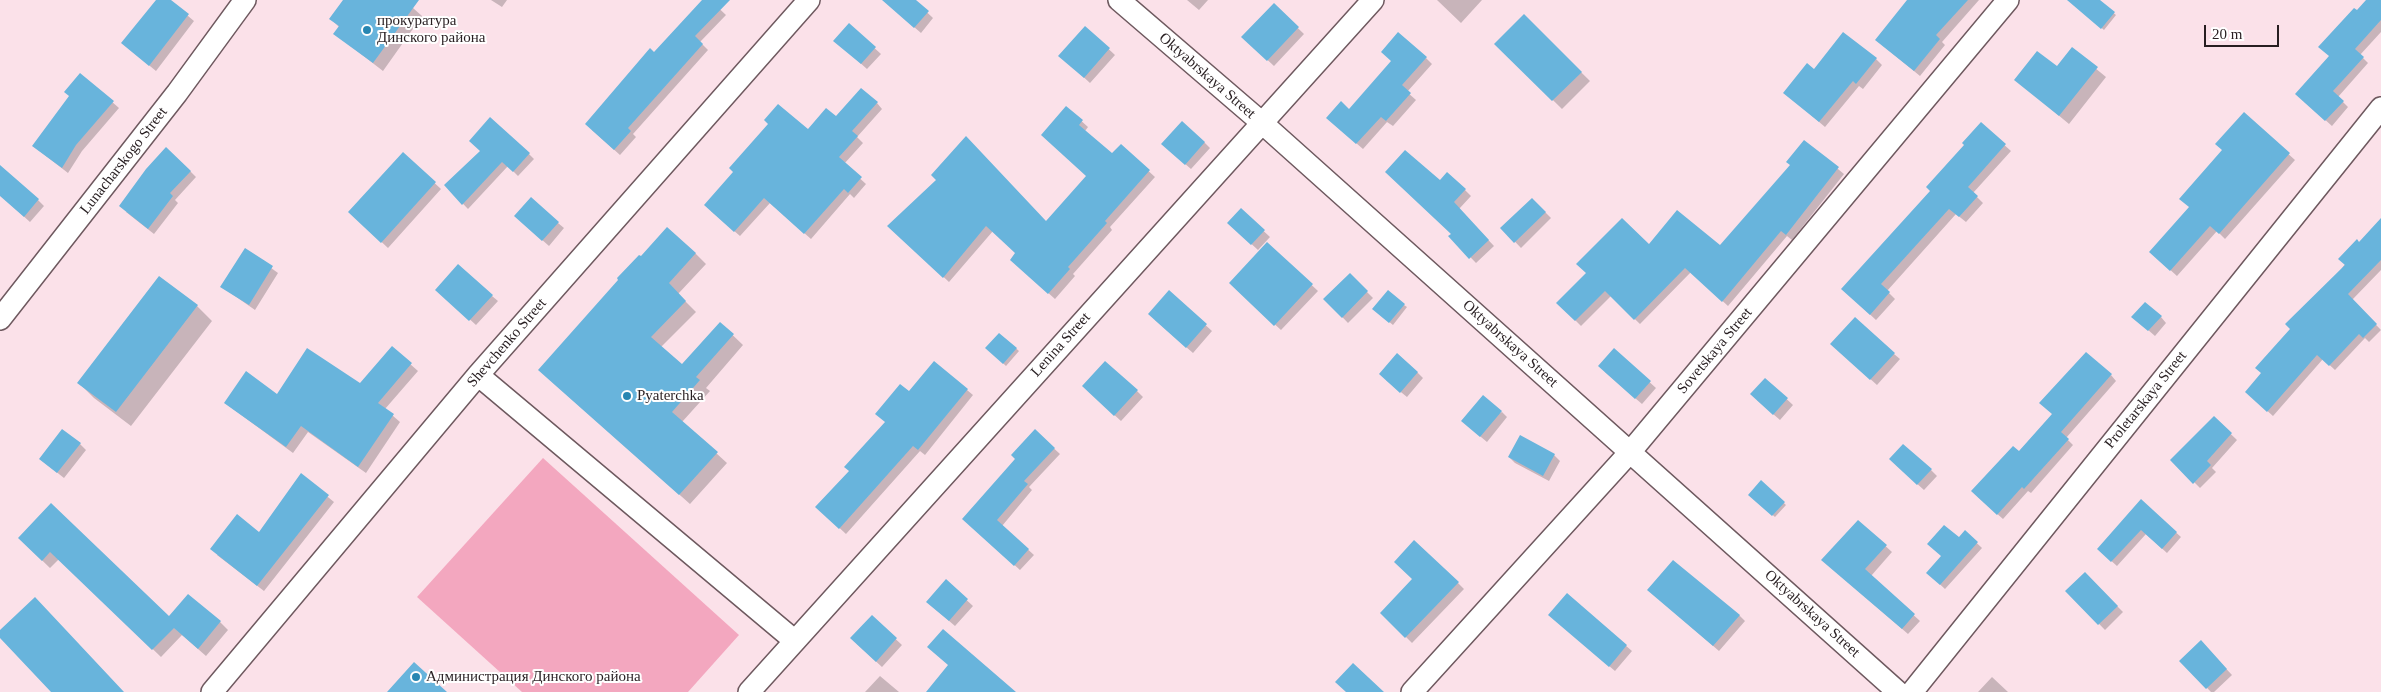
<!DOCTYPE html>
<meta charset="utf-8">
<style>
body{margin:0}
#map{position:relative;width:2381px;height:692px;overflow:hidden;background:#fbe1e9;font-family:"Times New Roman",serif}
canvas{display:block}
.scale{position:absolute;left:2204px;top:25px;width:75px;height:22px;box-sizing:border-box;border:2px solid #271e21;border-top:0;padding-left:6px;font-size:15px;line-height:18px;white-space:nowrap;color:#271e21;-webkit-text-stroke:4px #fff;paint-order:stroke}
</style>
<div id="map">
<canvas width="2381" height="692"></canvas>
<div class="scale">20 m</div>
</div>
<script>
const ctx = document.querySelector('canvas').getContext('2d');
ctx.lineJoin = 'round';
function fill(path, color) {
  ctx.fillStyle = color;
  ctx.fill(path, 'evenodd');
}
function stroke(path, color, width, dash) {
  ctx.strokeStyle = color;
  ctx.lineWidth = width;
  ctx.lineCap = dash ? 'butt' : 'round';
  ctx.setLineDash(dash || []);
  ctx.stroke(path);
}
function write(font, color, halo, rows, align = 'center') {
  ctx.font = font + ' "Times New Roman",serif';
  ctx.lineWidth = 4;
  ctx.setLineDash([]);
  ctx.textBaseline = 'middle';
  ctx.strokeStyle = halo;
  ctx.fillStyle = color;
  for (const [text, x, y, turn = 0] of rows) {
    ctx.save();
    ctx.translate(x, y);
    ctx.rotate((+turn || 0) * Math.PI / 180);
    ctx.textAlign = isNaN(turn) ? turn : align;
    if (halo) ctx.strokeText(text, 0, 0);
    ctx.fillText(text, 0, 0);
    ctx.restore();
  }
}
fill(new Path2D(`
 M543,458L739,635L688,692H522L417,597Z`), '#f3a7bf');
fill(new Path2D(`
 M157,0H169L194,21L156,71L128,48Z
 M344,0H404L422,16L383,71L335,34L339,27L331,19Z
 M491,0H507L502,7Z
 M703,0H710L726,15L700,42L708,50L633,134L636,137L620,155L592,130L654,54Z
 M883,0H914L933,18L921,33Z
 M1187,0H1208L1199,10Z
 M1437,0H1482L1461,23Z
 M1912,0H1979L1942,42L1945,45L1920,76L1876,40Z
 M2090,0H2098L2116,15L2104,30L2084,13Z
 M2367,0H2381V32L2360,55L2368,63L2338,97L2348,107L2332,126L2302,99L2357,12Z
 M1274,5L1304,34L1274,66L1243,37Z
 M1524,16L1590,81L1562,109L1496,44Z
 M849,25L881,54L867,69L841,46Z
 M1085,27L1115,55L1090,83L1066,61Z
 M2072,49L2106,77L2069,124L2016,80L2057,68Z
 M1426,58L1432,64L1407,92L1416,100L1393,126L1387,122L1363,149L1334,124L1349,110Z
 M1876,59L1882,65L1863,89L1859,86L1825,127L1791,98L1814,70Z
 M81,75L119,108L82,151L68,173L33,146L70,96Z
 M877,103L882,109L857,137L863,143L844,164L866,184L854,198L850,194L811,239L770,203L740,236L711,211L808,131Z
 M1067,108L1088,127L1085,131L1112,155L1121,146L1155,177L1110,227L1112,230L1073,274L1075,276L1055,299L1017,265V253L993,231L949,282L889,226L1046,223L1088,176Z
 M2244,114L2295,160L2225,239L2217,231L2177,276L2156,257L2190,207Z
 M1981,124L2011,151L1973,193L1983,203L1966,222L1956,214L1887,291L1895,299L1876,320L1849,295L1931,191Z
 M1804,141L1844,174L1792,240L1787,236L1728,306L1691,272L1640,324L1611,296L1581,326L1558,303L1721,247L1791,165Z
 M1204,142L1210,148L1191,169L1169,150Z
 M482,152L529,154L534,159L518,176L508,166L468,209L445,185Z
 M403,154L441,189L388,248L356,218Z
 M190,171L196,177L175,200L178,203L154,234L126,212Z
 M0,180L38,200L44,206L30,222L0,195Z
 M1440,182L1465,190L1471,196L1459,209L1494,246L1476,263L1450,236L1452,234Z
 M1532,199L1551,218L1521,248L1502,228Z
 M1241,210L1270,237L1258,250L1234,228Z
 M2381,219V270L2352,300L2381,330L2369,342L2365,338L2335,370L2323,359L2273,416L2252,397L2359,244Z
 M522,222L558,223L564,228L549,246Z
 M1268,244L1318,291L1281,330L1236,289Z
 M245,249L278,273L255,310L222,287Z
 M695,253L706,264L678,294L696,312L661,347L682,366L720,323L743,345L706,388L710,391L682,422L727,463L690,504L550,380Z
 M1350,275L1373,298L1348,323L1325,299Z
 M159,278L197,306L212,321L131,426L94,398L79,383Z
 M1169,292L1212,331L1193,353L1155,320Z
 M443,295L492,296L498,301L476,325Z
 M1404,305L1407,307L1393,325L1376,311Z
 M2161,317L2166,323L2155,336L2139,322Z
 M999,334L1019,351L1006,366L987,348Z
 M392,348L418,371L385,409L400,422L366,473L308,432L293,453L225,403L360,385Z
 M1614,350L1656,388L1642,404L1605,372Z
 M1838,350L1894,354L1900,359L1877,385Z
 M1417,372L1423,378L1407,397L1386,380Z
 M2111,375L2116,381L2066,438L2073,445L2031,493L2028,491L2003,519L1978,497L2053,414Z
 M1765,379L1793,405L1780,420L1757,400Z
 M967,390L973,395L925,455L920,451L846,534L817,507L850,471L910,393Z
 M1137,391L1143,397L1121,421L1089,392Z
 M1502,412L1507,417L1487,442L1469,427Z
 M2214,418L2237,440L2212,468L2216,472L2200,488L2172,460Z
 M1035,431L1060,454L1029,487L1032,490L1002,526L1034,555L1020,570L969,524Z
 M1520,437L1554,455L1560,461L1549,481L1515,463L1509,457Z
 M80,444L86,450L64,478L40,459Z
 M1896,465L1931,470L1937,476L1924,490Z
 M301,475L334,502L264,591L217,555L259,534Z
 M1761,482L1786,505L1775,517L1750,495Z
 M2141,501L2181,537L2167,553L2146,534L2117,566L2098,549Z
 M51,505L169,618L220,622L228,630L206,656L182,635L161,657L59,559L50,568L19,538Z
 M1858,521L1892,552L1871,576L1920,621L1908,634L1829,566Z
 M1965,532L1982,548L1945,589L1932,577Z
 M2085,574L2123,612L2105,630L2067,591Z
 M1414,580L1458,583L1464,589L1412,643L1382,613Z
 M946,581L973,606L955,626L934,608Z
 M1567,595L1632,651L1615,671L1555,620Z
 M1654,595L1739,615L1745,621L1719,651Z
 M872,617L902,645L882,667L857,644Z
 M2201,642L2232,675L2214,692H2211L2181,661Z
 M880,676L899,692H865Z
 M1992,677L2008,692H1978Z`), '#0003');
fill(new Path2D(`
 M156,0H171L189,14L149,66L121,43Z
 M343,0H419L373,63L333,34L339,26L329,19Z
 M702,0H730L695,36L703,44L628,128L631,131L614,150L585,124L650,48L654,52Z
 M882,0H916L929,11L914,28Z
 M1907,0H1968L1936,35L1940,39L1914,71L1875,40Z
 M2067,0H2100L2115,12L2101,29Z
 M2366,0H2381V20L2355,49L2364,57L2333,91L2344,101L2325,121L2295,94L2329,56L2318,47L2354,8L2357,10Z
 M1274,3L1299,27L1267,61L1241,37Z
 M1524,14L1582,72L1552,101L1494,44Z
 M849,23L876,47L861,64L833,41Z
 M1085,26L1110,48L1084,78L1058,56Z
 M1398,32L1427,57L1402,85L1411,93L1386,121L1381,117L1356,144L1326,118L1341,101L1349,109L1391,61L1381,52Z
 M1843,32L1877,58L1856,84L1853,81L1819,122L1783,93L1807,63L1814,69Z
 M2072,47L2098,67L2059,116L2014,80L2037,51L2057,66Z
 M80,73L114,101L76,145L62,168L32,146L69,96L64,92Z
 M861,88L878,102L852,131L858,136L839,157L862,177L848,193L844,189L804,234L764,198L734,232L704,205L733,172L729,168L768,124L764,120L778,104L808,129L826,108L836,116Z
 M1066,106L1083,120L1079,125L1112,153L1121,144L1150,170L1105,221L1107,223L1068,267L1070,269L1048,294L1010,260L1015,253L986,226L943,278L887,226L936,180L931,175L966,136L1046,221L1086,176L1041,135Z
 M2244,112L2290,153L2219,234L2210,226L2170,271L2149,252L2189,207L2179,199L2222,150L2215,144Z
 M490,117L530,153L513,172L502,162L462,205L444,185L480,151L469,141Z
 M1182,121L1205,142L1185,165L1161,144Z
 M1981,122L2006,144L1968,187L1978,196L1959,217L1949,209L1881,284L1890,292L1870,315L1841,289L1930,191L1926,187L1964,145L1962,143Z
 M1804,140L1839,167L1786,235L1781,231L1722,302L1685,268L1634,320L1605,291L1575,321L1556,303L1586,273L1576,264L1622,218L1649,244L1677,210L1720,245L1790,165L1786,162Z
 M166,147L191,171L170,193L173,196L148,229L119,206L146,169Z
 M1405,150L1440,180L1447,172L1466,189L1454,202L1489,240L1469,259L1448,236L1451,234L1385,172Z
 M403,152L436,182L381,243L348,212Z
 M0,165L39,199L24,217L0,196Z
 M531,197L559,222L542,241L514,216Z
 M1532,198L1546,212L1514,243L1500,228Z
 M1241,208L1265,230L1251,245L1227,223Z
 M2381,218V260L2348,294L2377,324L2363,338L2359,334L2329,366L2317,355L2267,412L2245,392L2261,373L2255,368L2290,329L2285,324L2345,265L2338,259L2357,239L2359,242Z
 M667,227L696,253L669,283L686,301L651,337L682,364L720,322L734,334L696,377L700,380L672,412L718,452L679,495L538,370L618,280L617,278L639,255L641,256Z
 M1267,242L1313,284L1274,326L1229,283Z
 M245,248L273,266L249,305L220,287Z
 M458,264L493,295L469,321L435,290Z
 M1350,273L1368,291L1342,318L1323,299Z
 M159,276L198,305L116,412L77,383Z
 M1169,290L1207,324L1186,348L1148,314Z
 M1388,290L1405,304L1389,323L1372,309Z
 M2145,302L2162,316L2148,331L2131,317Z
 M1855,317L1895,353L1870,380L1830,344Z
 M999,333L1017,348L1003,364L985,348Z
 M392,346L412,363L378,403L394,414L358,467L301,426L286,447L224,403L246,371L277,394L307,348L360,383Z
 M1614,348L1651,381L1635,399L1598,366Z
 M2086,352L2112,374L2061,432L2069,439L2024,489L2022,487L1997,515L1971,491L2013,446L2019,451L2052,414L2039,403Z
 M1397,353L1418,372L1400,393L1379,374Z
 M934,361L968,389L918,450L913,446L839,529L815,507L849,471L844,467L885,422L875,414L900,384L909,391Z
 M1105,361L1138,390L1114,416L1082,386Z
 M1765,378L1788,398L1773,415L1750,394Z
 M1483,395L1502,411L1480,437L1461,421Z
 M2214,416L2232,433L2207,461L2211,465L2193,484L2170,460Z
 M62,429L81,443L57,473L39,459Z
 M1035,429L1055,448L1024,481L1028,484L997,520L1029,549L1014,566L962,519L1015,459L1011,455Z
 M1520,435L1555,454L1543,476L1508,457Z
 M1903,444L1932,469L1917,485L1889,459Z
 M301,473L329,495L257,586L210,549L237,514L259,532Z
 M1761,480L1785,502L1772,516L1748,495Z
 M2141,499L2177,532L2162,549L2141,530L2111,562L2097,549Z
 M51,503L169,616L188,594L221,621L198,649L174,628L152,650L50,552L42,561L18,538Z
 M1858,520L1887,545L1865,569L1915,614L1902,629L1821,560Z
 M1944,525L1959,537L1965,530L1978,542L1940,585L1926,573L1941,556L1927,544Z
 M1414,540L1459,582L1405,638L1380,613L1412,579L1394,562Z
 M1673,560L1740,615L1713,646L1647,590Z
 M2085,572L2118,606L2098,625L2065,591Z
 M946,579L968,599L949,621L926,602Z
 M1567,593L1627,645L1609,667L1548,615Z
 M35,597L124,692H51L0,638V630Z
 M872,615L897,638L876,662L850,638Z
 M943,629L1016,692H926L948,665L927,647Z
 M2201,640L2227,669L2206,689L2179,661Z
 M414,662L447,692H387Z
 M1353,663L1384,692H1346L1335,682Z`), '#68b4dc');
const minor = new Path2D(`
 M1119,0L1261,122L1898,692
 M0,319L177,93L245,0
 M478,375L795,641
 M212,692L478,375L809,0
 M749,692L1373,0
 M1412,692L1631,451L2008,0
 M1912,692L2381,108`);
stroke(minor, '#6e595f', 24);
stroke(minor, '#fff', 21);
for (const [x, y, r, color] of [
 [367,30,5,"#2786b2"],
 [627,396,5,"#2786b2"],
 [416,677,5,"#2786b2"]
]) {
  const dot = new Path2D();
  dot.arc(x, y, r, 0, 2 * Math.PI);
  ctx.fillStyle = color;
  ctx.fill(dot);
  stroke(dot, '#fff', 2);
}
write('15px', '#271e21', '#fff', [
 ["прокуратура",377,21],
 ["Динского района",377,38],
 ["Pyaterchka",637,396],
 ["Администрация Динского района",426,677]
], 'left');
write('15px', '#271e21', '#fff', [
 ["Oktyabrskaya Street",1207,76,41],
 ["Lunacharskogo Street",124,161,-52],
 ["Shevchenko Street",507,343,-49],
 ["Oktyabrskaya Street",1510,344,42],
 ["Lenina Street",1061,345,-48],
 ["Sovetskaya Street",1715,351,-50],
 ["Proletarskaya Street",2146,400,-51],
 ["Oktyabrskaya Street",1812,614,42]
]);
</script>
